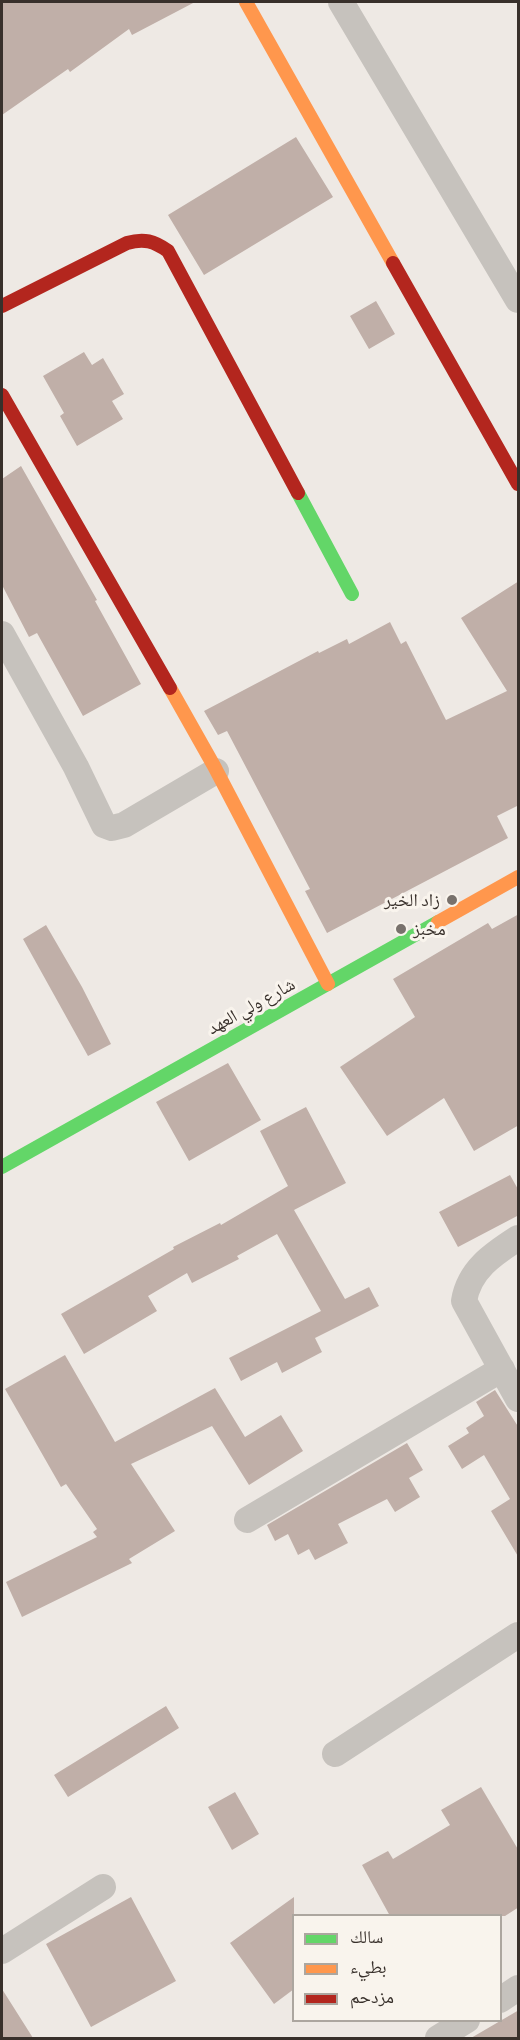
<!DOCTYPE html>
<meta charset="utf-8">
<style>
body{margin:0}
#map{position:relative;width:520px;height:2040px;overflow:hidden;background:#eee9e4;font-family:Barlow,"Noto Naskh Arabic",sans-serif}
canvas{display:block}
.frame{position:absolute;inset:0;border:3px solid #38302b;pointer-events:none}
.legend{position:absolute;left:292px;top:1914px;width:210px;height:108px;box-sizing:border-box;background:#f9f4ed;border:2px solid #aca69f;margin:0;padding:8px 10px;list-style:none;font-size:18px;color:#38302b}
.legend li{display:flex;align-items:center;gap:12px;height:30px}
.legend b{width:30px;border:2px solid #aca69f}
</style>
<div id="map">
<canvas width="520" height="2040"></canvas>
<div class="frame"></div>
<ul class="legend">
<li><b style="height:8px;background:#63d668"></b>سالك</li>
<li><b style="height:8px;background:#ff974d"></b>بطيء</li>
<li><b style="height:8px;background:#b3261e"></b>مزدحم</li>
</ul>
</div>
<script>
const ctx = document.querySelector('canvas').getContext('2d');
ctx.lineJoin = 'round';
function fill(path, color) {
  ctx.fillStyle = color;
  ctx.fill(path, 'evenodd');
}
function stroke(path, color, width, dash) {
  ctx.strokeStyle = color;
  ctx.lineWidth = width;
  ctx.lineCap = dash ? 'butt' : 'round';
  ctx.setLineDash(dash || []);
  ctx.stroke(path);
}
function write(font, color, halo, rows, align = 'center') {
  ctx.font = font + ' Barlow,"Noto Naskh Arabic",sans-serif';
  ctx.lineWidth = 6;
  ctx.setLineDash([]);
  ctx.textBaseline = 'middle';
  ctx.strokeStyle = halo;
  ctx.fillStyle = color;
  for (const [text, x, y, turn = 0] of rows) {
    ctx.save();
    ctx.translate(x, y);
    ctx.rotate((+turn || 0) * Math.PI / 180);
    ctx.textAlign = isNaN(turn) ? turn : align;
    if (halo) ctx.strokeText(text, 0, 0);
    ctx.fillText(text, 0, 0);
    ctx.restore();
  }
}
fill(new Path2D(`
 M2,2H195L132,35L129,29L70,72L68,69L2,115Z
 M296,137L333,197L204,275L168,215Z
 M376,301L395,334L369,349L350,316Z
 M84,352L92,365L103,358L124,394L112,401L123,419L77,446L60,416L64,413L43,376Z
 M21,466L97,600L95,601L141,684L83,716L37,633L29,637L2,585V479Z
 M519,581V805L497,816L508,838L327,933L305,891L310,889L227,731L218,735L204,711L318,651L319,653L347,639L349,644L390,622L401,644L406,641L446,720L507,691L461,618Z
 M519,914V1125L474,1151L444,1098L387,1136L340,1067L415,1017L393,979L488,923L492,929Z
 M46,925L82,987L111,1044L88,1056L23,939Z
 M228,1063L261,1120L189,1161L156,1102Z
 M306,1107L346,1183L294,1210L345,1299L369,1287L379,1306L315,1338L322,1352L282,1373L277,1362L241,1381L229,1358L321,1311L277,1234L237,1256L239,1259L192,1283L187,1273L148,1296L157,1311L84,1354L61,1314L174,1249L173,1247L220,1223L221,1225L288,1186L260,1131Z
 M510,1175L519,1191V1215L458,1247L439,1212Z
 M65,1355L115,1442L215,1388L245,1437L281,1415L303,1451L249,1485L212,1426L131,1464L175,1531L129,1559L132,1563L22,1617L6,1582L97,1537L93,1532L97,1529L66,1484L61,1487L5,1389Z
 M495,1390L519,1428V1558L491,1511L510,1499L484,1455L462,1469L448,1446L469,1433L466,1428L484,1416L476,1402Z
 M407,1443L423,1470L409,1478L420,1497L395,1512L387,1499L338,1524L348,1543L315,1560L309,1549L298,1555L288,1534L275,1541L267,1525Z
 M166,1706L179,1728L68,1797L54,1775Z
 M481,1787L519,1851V1907L505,1916H390L362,1865L388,1851L393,1859L450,1825L441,1810Z
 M235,1792L259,1834L232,1850L208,1807Z
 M131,1897L176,1981L91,2027L46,1944Z
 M294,1897V1989L274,2004L230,1943Z
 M2,1989L33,2038H2Z
 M519,2010V2038H471Z`), '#c0afa8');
stroke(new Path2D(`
 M341,2L518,300
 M2,634L76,767L104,825L112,828L124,825L216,771
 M518,1238C493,1254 469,1270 464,1301L518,1399
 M247,1520L502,1369
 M335,1754L518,1635
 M2,1951L103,1887
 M500,2000L518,1988
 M438,2038L467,2020`), '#c6c2bd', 26);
stroke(new Path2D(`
 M298,493L352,594
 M2,1167L438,922`), '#63d668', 14);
stroke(new Path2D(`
 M246,2L393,263
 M170,688L214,766L328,984
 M438,922L518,877`), '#ff974d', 14);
stroke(new Path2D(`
 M393,263L518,484
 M2,306L127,243C144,238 154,241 168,251L298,493
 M2,395L170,688`), '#b3261e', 14);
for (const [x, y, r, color] of [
 [452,900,6,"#78716c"],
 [401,929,6,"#78716c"]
]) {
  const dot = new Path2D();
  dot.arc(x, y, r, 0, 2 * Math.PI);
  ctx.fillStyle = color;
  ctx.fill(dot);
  stroke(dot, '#f9f4ed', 2);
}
write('18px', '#38302b', '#f9f4ed', [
 ["زاد الخير",440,900],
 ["مخبز",413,929,"left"]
], 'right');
write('18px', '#38302b', '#f9f4ed', [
 ["شارع ولي العهد",251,1006,-29]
]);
</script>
